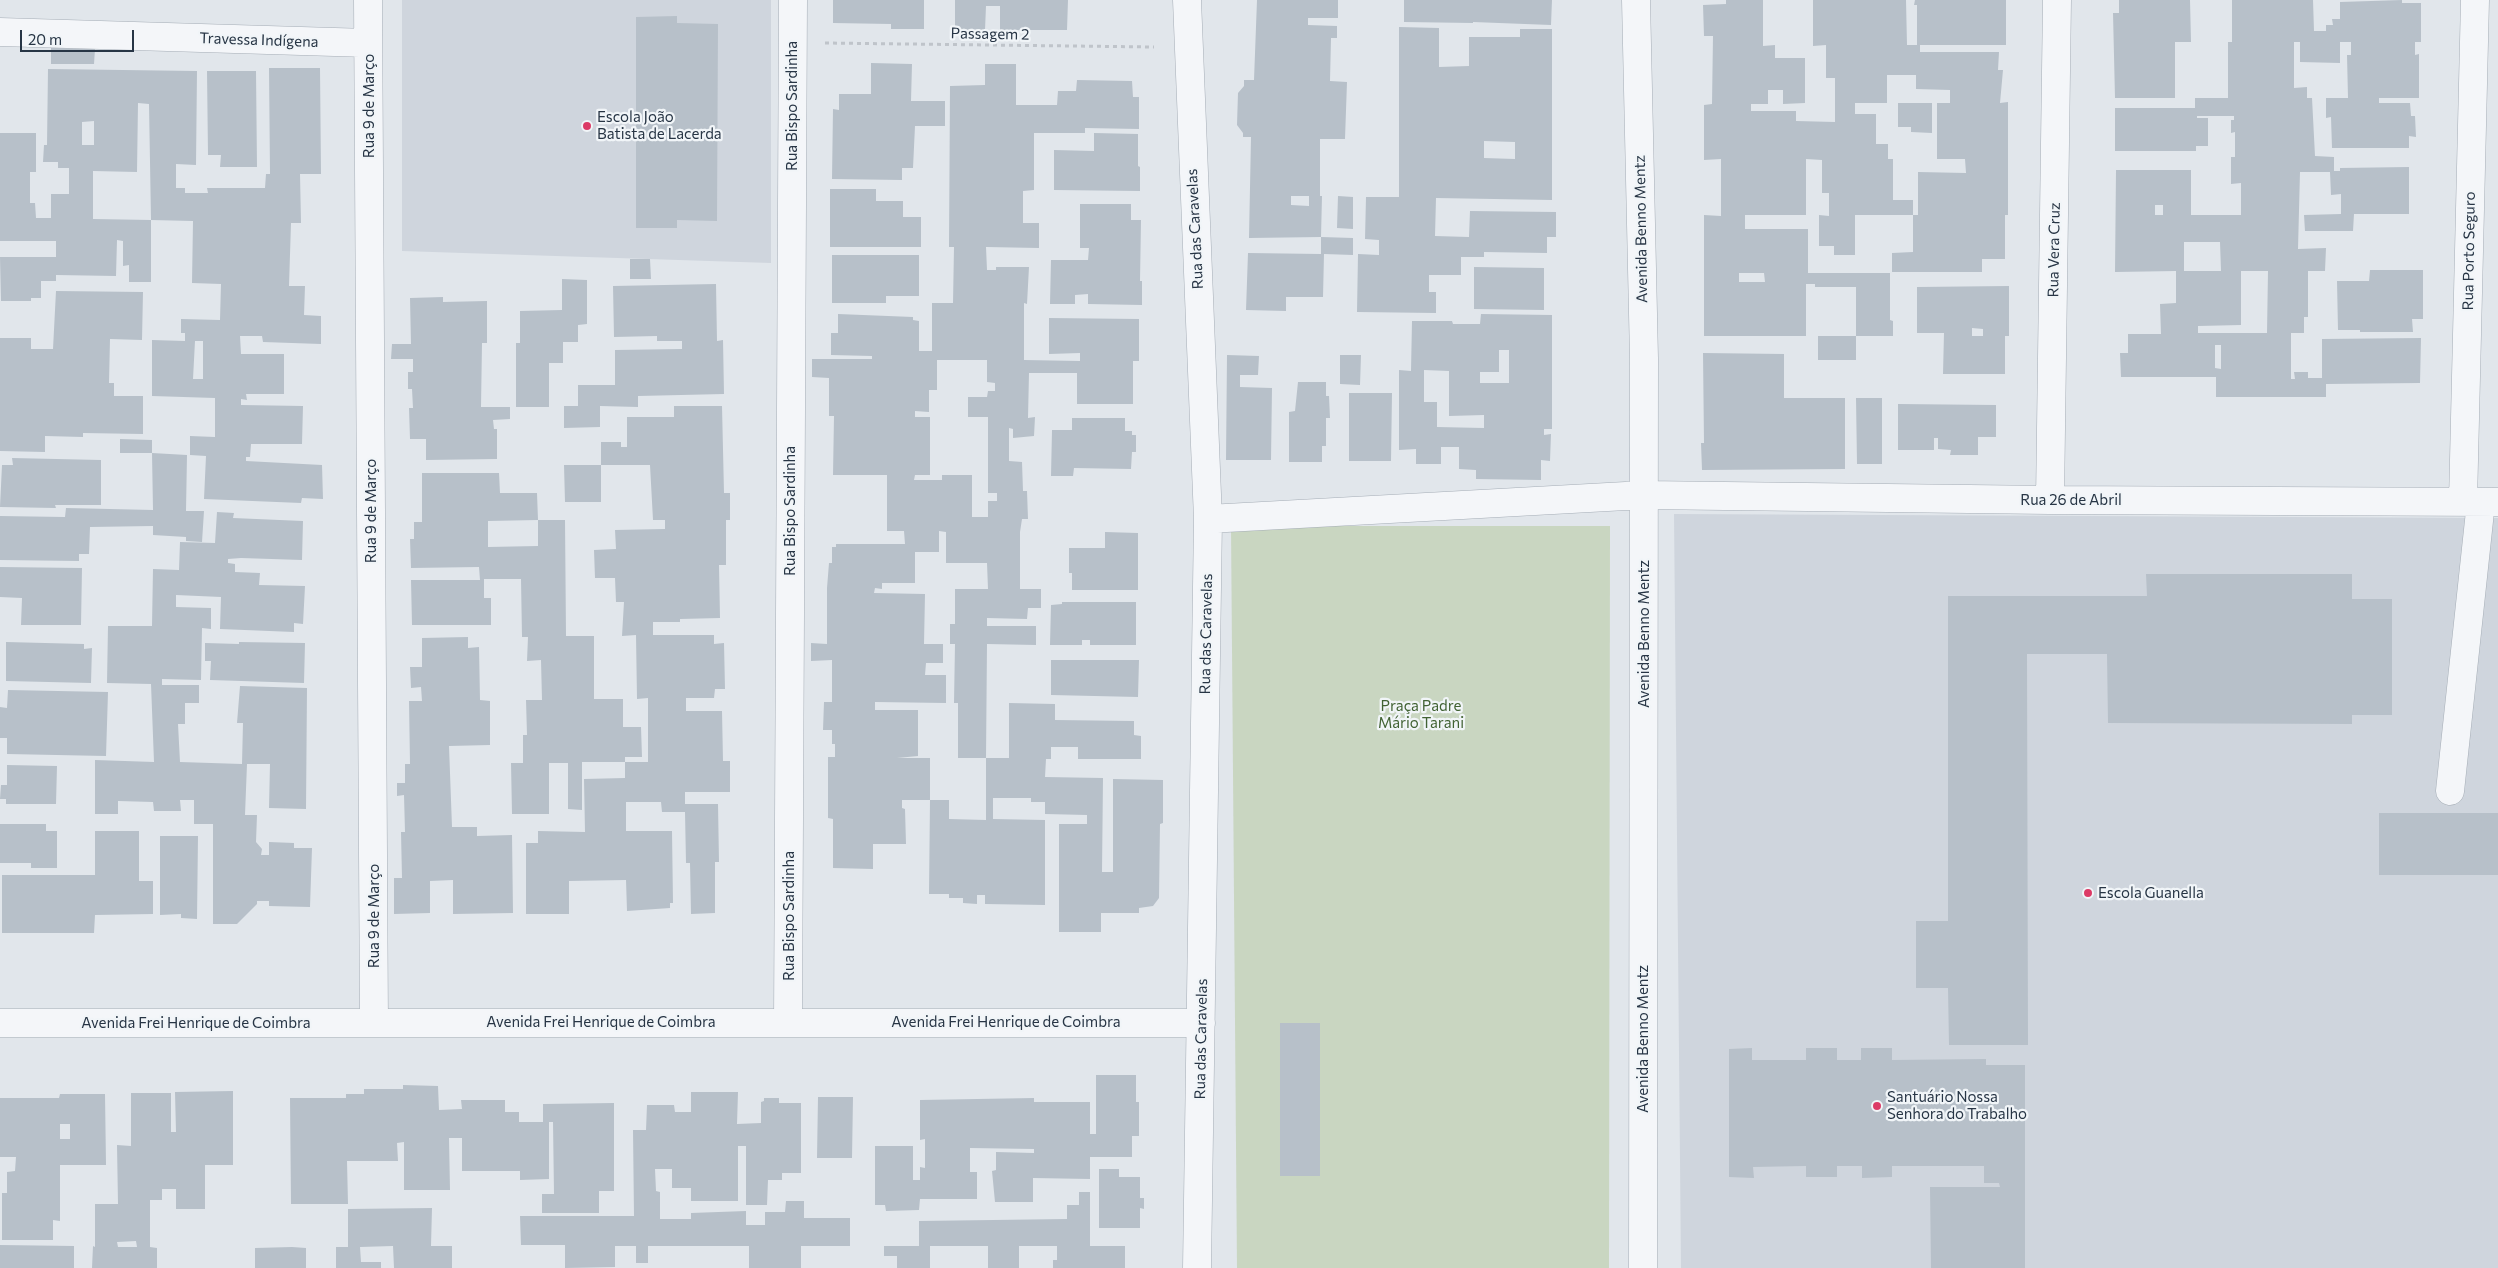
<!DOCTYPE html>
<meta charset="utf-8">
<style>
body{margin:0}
#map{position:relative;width:2498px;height:1268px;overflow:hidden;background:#e1e6eb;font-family:Commissioner,sans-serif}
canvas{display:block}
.scale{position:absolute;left:20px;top:30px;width:114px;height:22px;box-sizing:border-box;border:2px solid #273545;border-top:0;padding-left:6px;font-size:15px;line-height:18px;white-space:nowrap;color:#273545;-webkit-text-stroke:4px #f1f5f8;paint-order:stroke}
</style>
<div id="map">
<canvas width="2498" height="1268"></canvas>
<div class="scale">20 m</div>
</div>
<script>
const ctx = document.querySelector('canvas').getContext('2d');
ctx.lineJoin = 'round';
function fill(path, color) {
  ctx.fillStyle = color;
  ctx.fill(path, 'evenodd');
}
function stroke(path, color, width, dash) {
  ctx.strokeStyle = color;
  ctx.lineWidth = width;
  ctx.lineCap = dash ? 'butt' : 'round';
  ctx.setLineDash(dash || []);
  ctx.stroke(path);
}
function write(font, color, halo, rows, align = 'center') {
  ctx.font = font + ' Commissioner,sans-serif';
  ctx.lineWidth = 4.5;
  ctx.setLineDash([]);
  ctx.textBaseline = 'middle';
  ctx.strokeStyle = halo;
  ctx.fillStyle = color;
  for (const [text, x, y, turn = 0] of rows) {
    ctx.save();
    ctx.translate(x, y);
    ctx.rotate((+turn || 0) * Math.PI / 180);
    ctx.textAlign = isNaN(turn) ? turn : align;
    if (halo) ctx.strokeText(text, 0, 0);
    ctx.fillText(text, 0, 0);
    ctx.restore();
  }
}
fill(new Path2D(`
 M402,0H771V263L402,251Z
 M1674,514L2498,518V1268H1681Z`), '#cfd5dd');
fill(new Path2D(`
 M1231,526H1610L1609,1268H1237Z`), '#c9d6c1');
fill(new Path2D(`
 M833,0H924V29H891V24L833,23Z
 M955,0H1068L1067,30H1000V6H986L985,30H955Z
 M1257,0H1338V18H1308V25L1337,26V38H1331L1330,81L1347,82L1345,139H1320V196H1322L1321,237L1353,238V255L1324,254L1323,297H1286V311L1246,310L1248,253L1321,254V237L1249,238L1251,137H1243V133L1237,125L1238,93L1244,86V80H1254ZM1291,196H1309V206L1291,205Z
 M1404,0H1552L1551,25L1473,22V23L1404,22Z
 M1726,0H1763V46L1775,45V58H1805V103L1783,104V90H1768V104H1751V111H1796V121L1835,122V78H1826V45L1813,46V0H1906L1907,45H1917V5H1914L1915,0H2006V45H1920V52H1999L1998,70H2003L2000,103L2008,102V215H2005V259H1982V272H1892V253L1913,252V215H1918V172L1966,173L1965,159H1937V103H1950V90L1916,89V75H1887V103H1855V114H1876V144H1888V159H1893V200H1913V215H1855V255H1834V246H1819V215L1829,216V193H1822V160L1806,159V215H1745V229H1808V273H1890V320L1893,321V336H1856V287H1815V284H1806V336H1704V215L1721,216V159L1704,160V105L1712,104L1713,36H1704L1703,5L1726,4ZM1739,273H1764L1765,282H1739Z
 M2119,0H2190L2191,42H2175V98H2115L2113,13H2119Z
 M2232,0H2313L2314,31H2326V25H2333L2332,19H2340V2L2402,0V3H2421V42H2415V55L2419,54V98H2379V103H2410L2411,116H2415L2416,137L2409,136V148H2332L2331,117L2326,118V98H2348L2347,55H2351V42H2340V63L2300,62V42H2294V88L2307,87V98H2312L2315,156L2334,157V171H2340V168L2409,167V214H2354L2353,231H2305L2304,215L2341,214V194L2331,195L2330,172H2300L2298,249L2326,248L2325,271H2308V317H2304V333H2291V379H2295L2294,372H2308V378H2322V339L2421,338L2420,383L2326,384V397H2216V377H2121L2120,353H2128V334H2161L2160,304L2176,303V271L2115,272L2116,170H2191V215H2241V183L2231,184V157H2235V132L2231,133V120H2234V116H2197V118H2208V146H2196V151H2115V108H2195V98H2228V42H2232ZM2155,205H2163V215H2155ZM2184,242H2220L2221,271H2184ZM2241,271H2268L2267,333H2198V326L2241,325ZM2215,345H2221V369L2215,368Z
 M677,16V23L718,24L717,221L677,220V228H636V17Z
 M1399,27L1439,28V67L1469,66V37H1520V29H1552V200L1436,198L1435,236L1469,237L1470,211L1556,212V237H1547V253L1484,252V257H1461V275H1429V292H1436V313L1357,312L1358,254L1379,255V240L1365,239L1366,197H1399ZM1484,141L1515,142V159L1484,158Z
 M51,48L95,49L94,64H51Z
 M871,63L912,64L911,101H945V126H915L913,168H902V180L832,179L833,109L839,110V94H871Z
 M985,64H1016V105H1057L1058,91H1076L1077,80L1132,81L1133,97H1139V129L1085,128V133H1034V190L1023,191V223H1039V248L986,247L987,270H996V267H1029L1027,304L1024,303V360L1080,361V353L1049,354V318L1139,319V361H1133V404H1077V373H1029L1028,418L1035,417L1034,436L1013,438V429L1009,428V461L1022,462L1023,491H1027L1028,519H1022L1020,532V589H1041V608H1028L1027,619L987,618V626H1036V645L987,644L986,758H958V703H954L955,644H950V624H955V589H988L987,563H946V532L939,531V552H915V583H882V589L875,588L874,593L925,594L924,644H943V663H926L925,675H946V703L875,702V710H918V756L897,758H930V800H902V808L905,809L906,844H873V869L833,868V819L828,818V757H835V744H832V730H823L824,702H832V660L811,661V643L827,644V588L829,563H832V547H836V544H905L904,531H887V475H833L834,416H829V378L812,377V359H872V356L831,355V333H838V314L913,317V320L919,321V351H932V303H953L954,247H949L950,86L985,85ZM937,360H987V382L995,383V391H988L987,397H968V417H988V493H997V501H988V517H972V475H942V480H914L915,475H930V417H915V411L929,412V390H937Z
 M269,68H320L321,174H300L301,223H291L289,286H305L304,315L321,316V344L263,342L262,336H240L241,354H284V394H246L247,400L241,399V405L303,406L302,444H251L250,457H246V461L322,465L323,499L302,498L301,503L204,499L206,456L190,455V436L215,437V398L152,396V340L185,341V333H181V319L220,320L221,284L192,283L193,221L151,220L149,104L138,103L137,172L93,171V219L151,220V282H129V265L123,266V241L117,240L116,276L56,275V281H41V298H31V301H1L0,257H56V241H0V133H36V172H30V203H35L36,218H51V194H69V168H58V162H43L44,145H47L48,69L197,71L196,165L176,164V188H185V193H208L207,188H265L266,174H270ZM94,121V145H82V122ZM195,341H203V379H193Z
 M207,71H256L257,167H220L221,155H208Z
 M1898,103H1932V133L1911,132V127H1898Z
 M1094,133L1138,134V166L1140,167V191L1054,190V150L1094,151Z
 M830,189H876V201H903V217H921V247H830Z
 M1338,196L1353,197V229L1337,228Z
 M1080,204H1131V220H1141L1140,281H1142V305L1088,304V294L1075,295V304H1050L1051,260H1088L1089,248H1080Z
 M832,255H919V296H886V303H832Z
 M630,259H650L651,279H630Z
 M1474,267L1544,268V310L1474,309Z
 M2370,270H2423V319H2412L2413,332H2360V330H2338L2337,281H2369Z
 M562,279L587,280V324L578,325V342H563V363H549V407H516V343H520V311L562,310Z
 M716,284L717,341L723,340L724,394L638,396V407L600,406V427L564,428V406H578V385H615V350L682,349V341H657V336L614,337L613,286Z
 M2009,286V336H2005V374H1943L1944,333H1917V287ZM1972,328L1983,329V336H1972Z
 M56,291L143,292L142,340L110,339L109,383H114V396H143V434L83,433V437L45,436V452L0,451V338H31V349H53Z
 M443,297V302L487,301V343H482L481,407H510V419L493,420L494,429H497V459L426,460V439H410L409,408H413L412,389H408V372H413V359H391L392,344H411L410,298Z
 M1481,314L1552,315V429H1544V435L1551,434L1550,461L1541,460V480L1476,479V470L1459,469V447H1441V464H1416V449L1399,450V370L1411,371L1412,321H1452L1453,324H1480ZM1499,350H1509V383H1480V372H1499ZM1424,370L1449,371V416L1484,415V428L1437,427V402H1424Z
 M1818,336H1856V360H1818Z
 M1703,353L1784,354V398H1845V469L1702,470L1701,443H1704Z
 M1227,355L1259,356L1258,375H1240V387L1272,388L1271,460H1226Z
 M1340,355H1361L1360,385L1340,384Z
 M1298,382H1326V396H1329L1330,418H1326V446H1322V462H1289V412L1295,411Z
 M1349,393H1392L1391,461H1349Z
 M1856,398H1882V464H1857Z
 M1898,404L1996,405V437H1978V455H1950L1951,450L1938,449V438H1934V450H1898Z
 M674,406H722L724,493H730V520H726V565H719L720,618L680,619V622H653V635H714V644L724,643L725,689H715L714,698H686V711H722L723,761H730V792H685V804H718L719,862H715V913L691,914L690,863H686L685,812H662L661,802H626V831H672L673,903H670V908L627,911L626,880L569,881V914H526V843H538V831L585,832L584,779L625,778V762H648V698L637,699L636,635L622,636L624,602H616L615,578H595L594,550L616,549L615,530L665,529V520H653L650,465H601V442H621V447H627V417H674Z
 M1072,418H1125V431H1132V435H1136V452H1132L1131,469L1074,468L1073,476H1051L1052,430H1072Z
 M120,439L152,440V453L187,455L186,511H204L202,542L186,541V537L153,535V526L90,527L89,554H79V561L0,560V516L65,517L66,508L153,510L152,453H120Z
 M12,458L101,460V505H55L56,508L0,507L2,465H13Z
 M564,465H601V502H565Z
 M422,473H499L500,493H537L538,520H565L566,636H594V699H623V727H641L642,757H625V762H582V810L568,809V763H549V814H512L511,763H523V735H527L526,700H542L541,660L527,661L528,637H522L521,579H484V598H491V625H412L411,580H480L479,567L411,568L410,539H414V522H422ZM538,520V546L488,547V521Z
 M217,512L234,513L233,518L303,521L302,560L241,558L228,559V563L235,564V572L260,573L259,585L305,586L303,624L294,623V632L220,629L221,597L176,595V607L211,608V629L202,628L201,680L162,679V685H199V703H185V724H178L180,762L242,764L243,723H237L240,686L307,688L306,809L269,808L270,764H247L245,815H257L256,842L262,849L261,855H269V842L294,843V848H312L310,907L269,906V901H257V904L237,924H213V824H194V800H180L181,811H154L153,802L118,801V814H95V760L154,762L151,684L107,683L108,626H152L153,569L179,570L180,542L215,543Z
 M1105,532L1138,533V590H1072V573H1069V548H1105Z
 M0,567L82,568L81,625H21L22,598L0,597Z
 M2146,574H2352V599H2392V715H2352V724L2108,723L2107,654H2027L2028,1045H1949L1948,988H1916V921H1948V596H2147Z
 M1062,602H1136V645H1090V640H1082V645H1050L1051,605L1062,604Z
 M468,637V648L479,647L480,700L490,701V745L449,746L452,827H477V836L512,835L513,913L453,914V880L430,881V913L394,914V878H402L401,832H405L404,795L397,796V783H405V764H410L409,701H422L421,687L411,688L410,667H422V638Z
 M6,642L84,644V649L92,648L91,683L6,681Z
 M239,642L305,643L304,683L210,680L211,661H205V643L239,644Z
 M1051,660H1139L1138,697L1051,695Z
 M8,690L108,692L106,756L7,754V738H0V707L7,708Z
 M1009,703L1055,704V720L1134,721V735L1141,736V759H1078V747H1051V759H1046L1045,777L1103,778L1102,872H1113V779L1163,780V823L1160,824L1159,898L1153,906L1139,908V913H1101V932H1059V824H1087V815L1045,814V802H1031V798H993V819L1045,820V905L985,904V895H977V904L963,903V898H949V894H929L930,800H949V819L986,820V758H1009Z
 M7,765L57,766L56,804H6V799H0L1,785H7Z
 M2379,813H2498V875H2379Z
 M0,824H46V831H57V868H31V863H0Z
 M95,831H139V881H153V914L95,915L94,933H2V875H95Z
 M160,836H198L197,919L181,918V914L160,915Z
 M1280,1023H1320V1176H1280Z
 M1752,1048V1060H1806V1048H1837V1060H1861V1048H1892V1060L1986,1059V1065H2025V1268H1931L1930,1187H2000L1999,1183H1984V1166H1892V1177L1862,1178V1166H1837V1177H1806V1166L1753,1167L1754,1178L1729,1177V1049Z
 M1096,1075H1136V1102H1139V1136H1132V1157H1090V1179L1033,1178V1202H995L992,1171L996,1170V1152L1034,1153V1149L970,1148V1172H977V1199H920L919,1210L886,1211L885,1205H875V1146H913V1180H920V1167L925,1168V1139L920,1140V1100L1034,1098V1102H1090V1134H1096Z
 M403,1085L438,1086L439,1110L462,1109L461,1100H505V1112H519V1122H543V1104L614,1103V1191H599V1213H542V1194H554L553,1122H549V1179L520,1180V1171H462V1138H449L450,1190H404V1142L397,1143L398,1161H347L348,1204H291L290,1098H346V1094H364V1089H403Z
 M233,1091V1165H205V1209H176V1189H162V1200H150V1247L157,1248V1268H92L93,1246L95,1247V1204H118L117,1145L131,1146V1093H171V1132H176L175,1092ZM136,1241L137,1247H118L117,1242Z
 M691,1092H738L737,1124L761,1123V1102L764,1101V1098H779V1103H801V1173H782V1180H768L767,1205H746V1146H738V1201H691V1188H672V1169H655L656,1191L660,1192V1219H691V1213L746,1211V1225H765V1212H785L786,1201H804V1218H850V1246H801V1268H749V1246H648V1263H636V1246H615V1267L565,1268V1245H521L520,1216H634L633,1130H646L647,1105H674L675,1112H691Z
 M60,1094H105L106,1165H60V1221L53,1220V1240H2V1193H7V1172L15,1171L16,1157H0V1098H59ZM60,1124H70V1139H60Z
 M818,1097H853L852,1158H817Z
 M1099,1169H1119V1177H1140V1198H1144V1209L1140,1208V1228H1099Z
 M1079,1192H1090V1246H1125V1268H1053V1260H1057V1246H1019V1268H988V1246H930V1268H897V1256H884V1246H919V1221L1067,1219V1205H1079Z
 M432,1208L431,1246H452V1268H394L393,1246L360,1247L361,1262H381V1268H336V1247H348V1209Z
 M0,1245L74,1246V1268H0Z
 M292,1247L306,1248V1268H255V1248Z`), '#b7c0c9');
const minor = new Path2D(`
 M368,0L374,1023
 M1187,0L1208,519L1197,1268
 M1636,0L1644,358L1643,1268
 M0,32L368,43
 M2050,500L2057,0
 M2463,502L2475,0
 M1208,519L1644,495L2050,500L2498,502
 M2450,791L2481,502
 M788,1022L793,0
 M0,1023H1201`);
stroke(minor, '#a5adb6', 29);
stroke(new Path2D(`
 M825,43L1154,47`), '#bfc4ca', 3, [4, 4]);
stroke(minor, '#f4f6f9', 28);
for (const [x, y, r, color] of [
 [587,126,5,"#dc3a66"],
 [2088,893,5,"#dc3a66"],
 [1877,1106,5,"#dc3a66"]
]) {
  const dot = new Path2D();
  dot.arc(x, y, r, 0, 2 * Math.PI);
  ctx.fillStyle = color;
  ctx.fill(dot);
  stroke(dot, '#f1f5f8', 2);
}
write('15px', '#273545', '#f1f5f8', [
 ["Passagem 2",990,34,1],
 ["Travessa Indígena",259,40,2],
 ["Rua 9 de Março",369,106,-90],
 ["Rua Bispo Sardinha",792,106,-90],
 ["Rua das Caravelas",1195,229,-93],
 ["Avenida Benno Mentz",1641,229,-91],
 ["Rua Vera Cruz",2054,250,-89],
 ["Rua Porto Seguro",2469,251,-89],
 ["Rua 26 de Abril",2071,500],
 ["Rua 9 de Março",371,511,-90],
 ["Rua Bispo Sardinha",790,511,-90],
 ["Rua das Caravelas",1206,634,-89],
 ["Avenida Benno Mentz",1644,634,-90],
 ["Rua 9 de Março",374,916,-90],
 ["Rua Bispo Sardinha",789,916,-90],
 ["Avenida Frei Henrique de Coimbra",601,1022],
 ["Avenida Frei Henrique de Coimbra",1006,1022],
 ["Avenida Frei Henrique de Coimbra",196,1023],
 ["Rua das Caravelas",1201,1039,-89],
 ["Avenida Benno Mentz",1643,1039,-90]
]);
write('15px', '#273545', '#f1f5f8', [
 ["Escola João",597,117],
 ["Batista de Lacerda",597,134],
 ["Escola Guanella",2098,893],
 ["Santuário Nossa",1887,1097],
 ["Senhora do Trabalho",1887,1114]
], 'left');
write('15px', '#416233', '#f1f5f8', [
 ["Praça Padre",1421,706],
 ["Mário Tarani",1421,723]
]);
</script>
